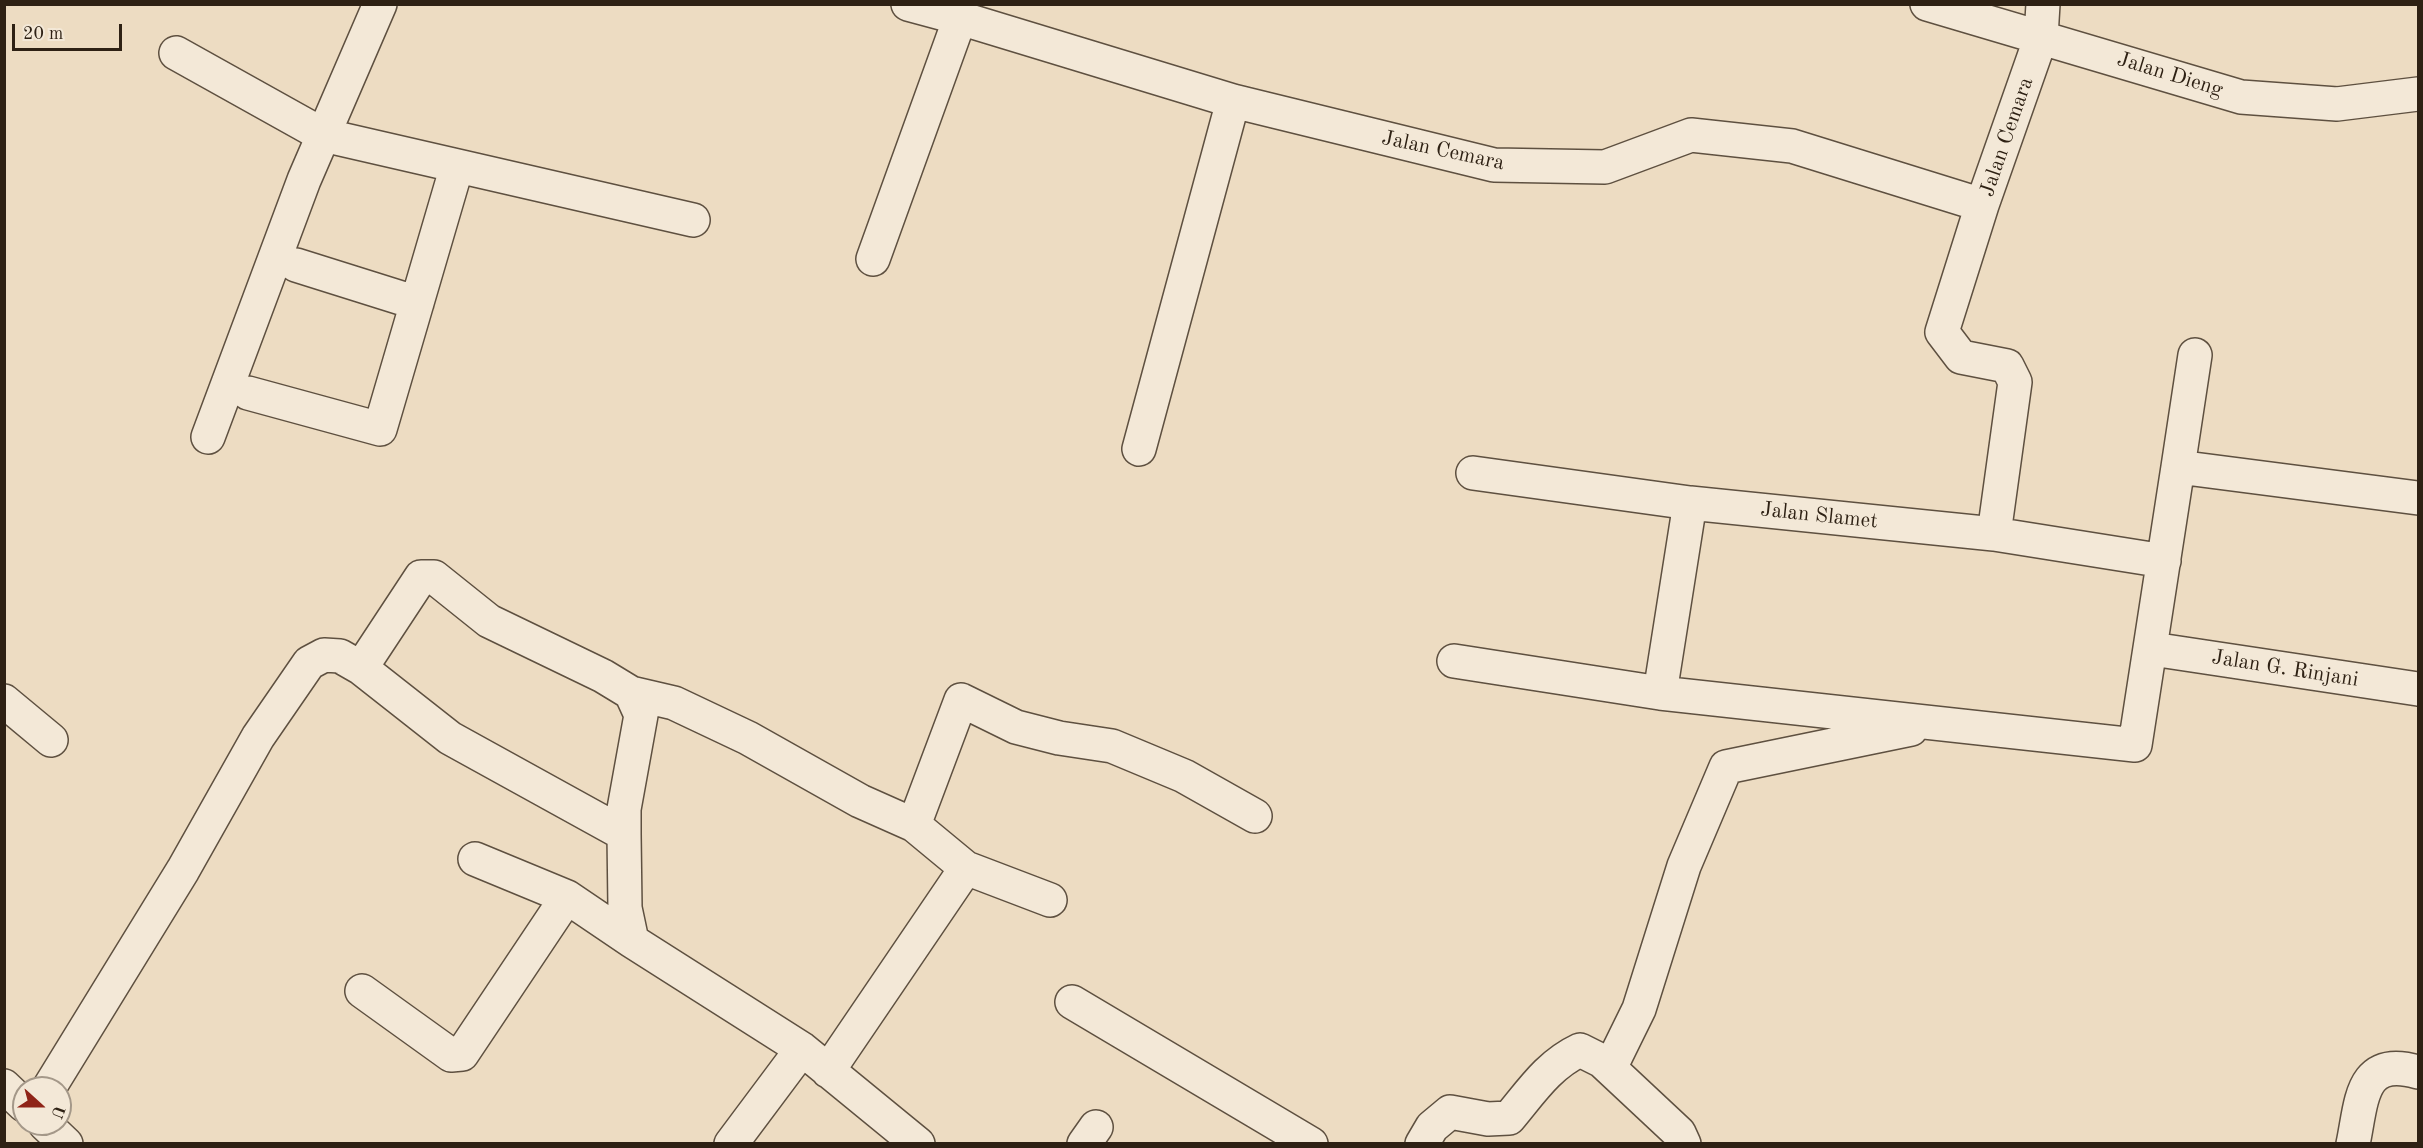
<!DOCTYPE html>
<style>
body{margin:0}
#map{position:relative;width:2423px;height:1148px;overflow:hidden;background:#eddcc2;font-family:"Old Standard TT",serif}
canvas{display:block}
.frame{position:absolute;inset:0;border:6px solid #2e2114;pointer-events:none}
.north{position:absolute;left:12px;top:1076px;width:60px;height:60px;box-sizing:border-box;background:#f3e8d7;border:2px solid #a49889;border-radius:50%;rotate:111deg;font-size:16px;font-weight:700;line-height:24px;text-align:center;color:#2e2114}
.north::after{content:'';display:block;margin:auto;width:21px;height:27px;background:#8f2418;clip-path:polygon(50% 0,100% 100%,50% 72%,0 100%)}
.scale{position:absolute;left:12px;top:24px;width:110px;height:27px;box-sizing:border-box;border:3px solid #2e2114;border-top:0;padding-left:8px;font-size:18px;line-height:21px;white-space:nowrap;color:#2e2114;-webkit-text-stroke:4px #f3e8d7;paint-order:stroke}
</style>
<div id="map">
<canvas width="2423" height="1148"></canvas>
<div class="frame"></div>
<div class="north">U</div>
<div class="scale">20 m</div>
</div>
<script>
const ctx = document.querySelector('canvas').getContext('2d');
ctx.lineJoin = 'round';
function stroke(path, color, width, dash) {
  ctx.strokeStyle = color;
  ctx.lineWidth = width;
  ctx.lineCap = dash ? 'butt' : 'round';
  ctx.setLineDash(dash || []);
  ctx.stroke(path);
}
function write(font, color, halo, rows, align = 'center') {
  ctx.font = font + ' "Old Standard TT",serif';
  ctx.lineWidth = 6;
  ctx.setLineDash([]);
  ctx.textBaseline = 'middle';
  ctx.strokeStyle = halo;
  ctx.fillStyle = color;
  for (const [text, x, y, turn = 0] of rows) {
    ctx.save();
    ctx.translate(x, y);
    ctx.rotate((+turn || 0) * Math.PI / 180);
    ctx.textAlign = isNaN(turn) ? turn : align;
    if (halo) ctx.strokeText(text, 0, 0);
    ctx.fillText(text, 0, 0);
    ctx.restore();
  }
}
const street = new Path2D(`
 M908,4L960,18L1233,101L1494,165L1605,167L1691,135L1792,146L1982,205L2041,37L2043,4
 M1927,4L2241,97L2337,104L2418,94
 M176,53L323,135L693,220
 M1982,205L1942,332L1961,357L2007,366L2015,382L1994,534
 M873,259L960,18
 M296,265L417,303
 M248,393L380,429L457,166
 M208,437L304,180L380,4
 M1139,449L1233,101
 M2178,467L2195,355
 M1473,473L1690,503L1994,534L2164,561
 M2152,649L2418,689
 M1454,661L1660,693L2135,745L2178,467L2418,498
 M361,668L421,577H434L489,621L603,676L631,693L641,715L624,809V834
 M631,693L674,703L748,738L860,801L914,825L966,868
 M1660,693L1690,503
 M4,701L51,740
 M914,825L961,700L1016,727L1059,738L1112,746L1184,776L1255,816
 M475,859L567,897L632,941
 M362,991L451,1055L462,1054L567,897
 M1072,1002L1311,1144
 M1610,1068L1639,1009L1684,866L1726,767L1911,729
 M828,1071L966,868L1050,900
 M4,1086L24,1105
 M49,1088L183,870L258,737L309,663L324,655L340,656L361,668L450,738L624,834L625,908L632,941L802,1049L918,1144
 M45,1124L66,1144
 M731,1144L802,1049
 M1084,1144L1096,1127
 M1422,1144L1432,1127L1450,1112L1488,1119L1509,1118C1531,1092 1548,1065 1580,1050L1602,1061L1679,1133L1684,1144
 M2353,1144C2362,1101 2360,1055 2418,1072`);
stroke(street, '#5e5040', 36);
stroke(street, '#f3e8d7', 33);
write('21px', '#2e2114', '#f3e8d7', [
 ["Jalan Dieng",2170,75,17],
 ["Jalan Cemara",2007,137,-71],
 ["Jalan Cemara",1443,151,12],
 ["Jalan Slamet",1819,516,6],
 ["Jalan G. Rinjani",2285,669,9]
]);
</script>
